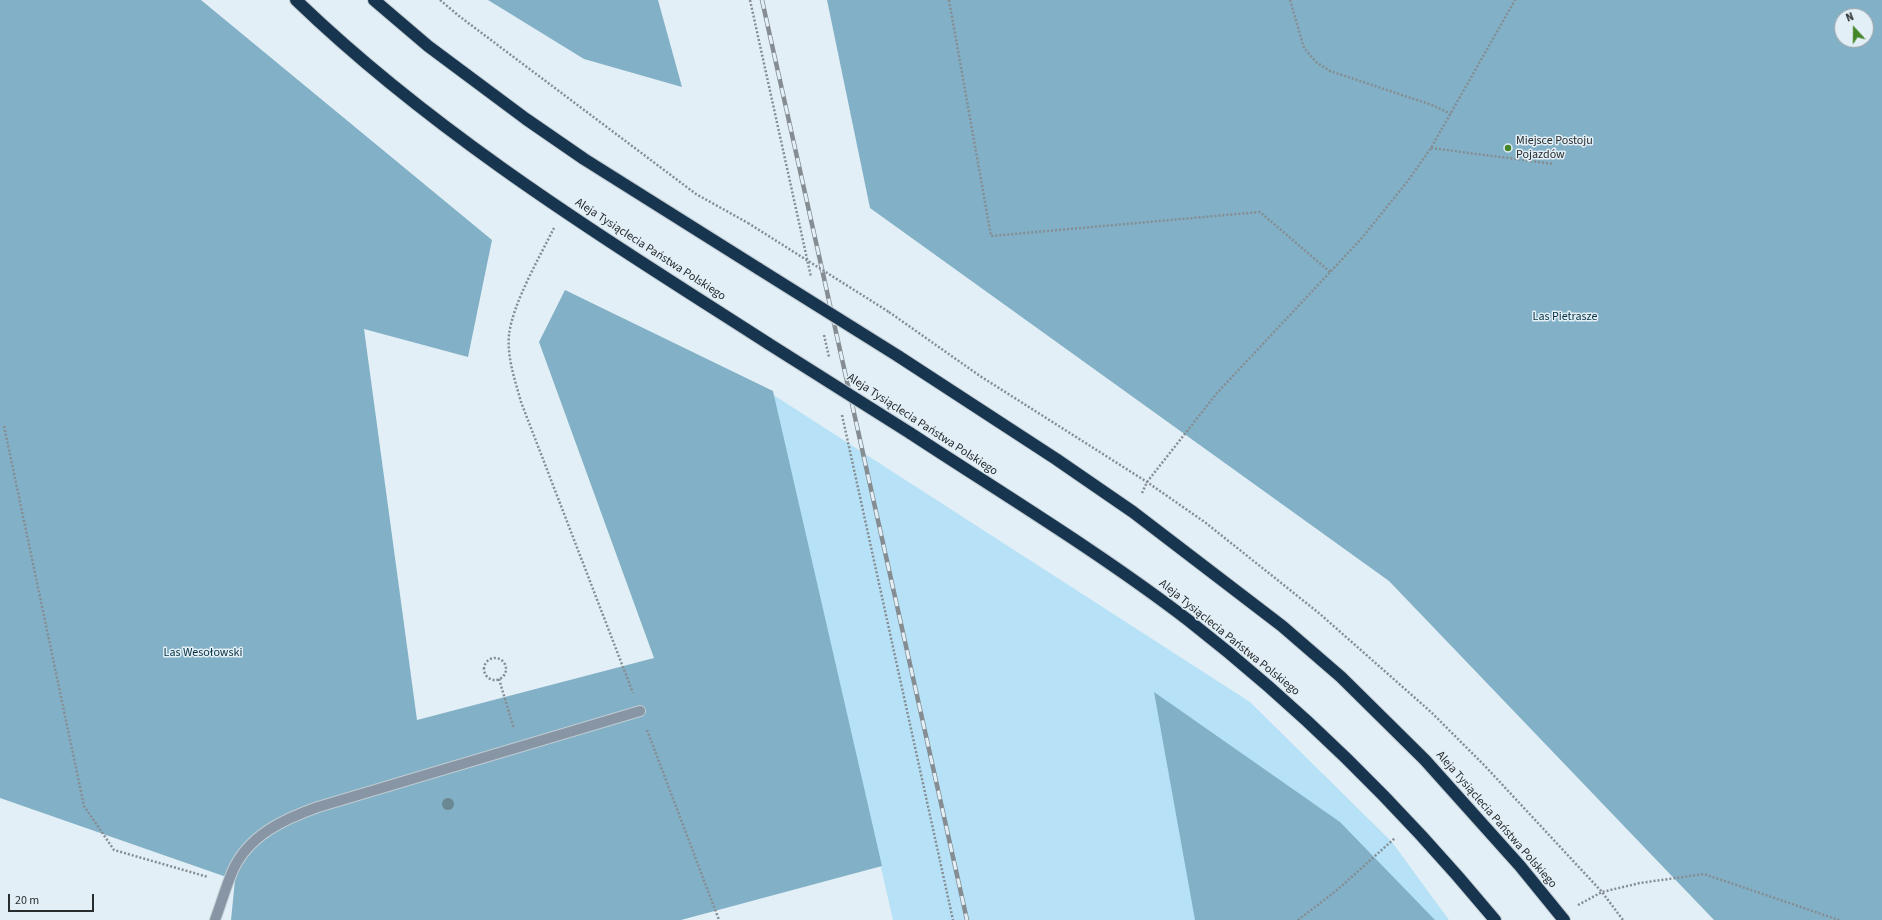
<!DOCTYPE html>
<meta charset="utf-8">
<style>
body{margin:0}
#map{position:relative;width:1882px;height:920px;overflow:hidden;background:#e3eff6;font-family:"Source Sans 3",sans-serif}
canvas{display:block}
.north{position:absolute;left:1834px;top:8px;width:40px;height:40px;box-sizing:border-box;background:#e3eff6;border:1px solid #98a1a6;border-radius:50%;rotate:339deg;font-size:11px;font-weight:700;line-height:16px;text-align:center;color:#272c2e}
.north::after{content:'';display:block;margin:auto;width:14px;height:18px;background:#448627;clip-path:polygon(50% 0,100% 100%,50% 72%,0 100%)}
.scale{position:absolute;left:8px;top:894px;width:86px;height:18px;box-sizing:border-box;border:2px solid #272c2e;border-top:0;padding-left:5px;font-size:12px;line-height:14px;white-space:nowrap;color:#272c2e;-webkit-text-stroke:3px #e3eff6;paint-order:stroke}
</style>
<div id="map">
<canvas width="1882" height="920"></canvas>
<div class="north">N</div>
<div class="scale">20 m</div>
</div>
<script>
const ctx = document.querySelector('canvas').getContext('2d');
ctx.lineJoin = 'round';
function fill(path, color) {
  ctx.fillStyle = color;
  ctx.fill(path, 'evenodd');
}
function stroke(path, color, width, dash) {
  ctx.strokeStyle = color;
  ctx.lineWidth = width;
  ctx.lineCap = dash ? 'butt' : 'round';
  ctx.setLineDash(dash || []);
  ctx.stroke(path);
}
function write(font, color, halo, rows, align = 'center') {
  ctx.font = font + ' "Source Sans 3",sans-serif';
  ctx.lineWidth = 3;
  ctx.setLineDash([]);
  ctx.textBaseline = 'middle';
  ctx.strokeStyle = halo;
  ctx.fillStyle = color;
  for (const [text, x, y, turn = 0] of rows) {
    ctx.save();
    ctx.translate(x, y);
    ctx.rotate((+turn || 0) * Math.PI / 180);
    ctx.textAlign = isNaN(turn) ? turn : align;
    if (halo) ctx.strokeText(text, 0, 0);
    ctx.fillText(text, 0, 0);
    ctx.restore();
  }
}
fill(new Path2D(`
 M772,394L1250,702L1392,842L1449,920H893Z`), '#b7e1f6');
fill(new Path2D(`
 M0,0H201L492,240L468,357L364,329L417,720L654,658L539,342L565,290L773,391L882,866L681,920H231L235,880L0,798Z
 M488,0H658L682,87L584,59Z
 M827,0H1882V920H1714L1389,581L870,208ZM1842,16H1866V40H1842Z
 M1154,692L1340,822L1435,920H1195Z`), '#82b1c7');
const lane = new Path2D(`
 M215,920C221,904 226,886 233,870C249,835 284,819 318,807L640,711`);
const highway = new Path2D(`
 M296,0C437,136 604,238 769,344
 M374,0L428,46L526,119L584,159L759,269
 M898,356L1056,459L1133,512L1282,626L1341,677L1425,760L1520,866L1564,920
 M910,433C1003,494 1099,552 1188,620C1301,708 1403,809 1495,920`);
stroke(lane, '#c1ccd2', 12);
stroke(highway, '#c1ccd2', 14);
stroke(new Path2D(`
 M440,0L459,16L696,194L748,223
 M750,0L811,277
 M949,0L991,236L1260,212L1330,272
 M1290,0L1304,48L1316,62L1330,71L1432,105L1451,114
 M1431,148L1554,164
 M554,228C540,256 512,305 509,335C507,358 515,380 521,402L633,693
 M889,312L980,376L1147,482L1206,523L1320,614L1431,712L1485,766L1602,892L1623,920
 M824,335L829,357
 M842,415L953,920
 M4,426L84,806L114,850L208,877
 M1142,493L1147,482L1217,393L1361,239L1407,182L1431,148L1515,0
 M484 669a11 11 0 1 1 22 0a11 11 0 1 1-22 0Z
 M499,679L514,729
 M647,730L719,920
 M1578,905L1602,892L1640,883L1704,874L1839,920
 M1298,920L1336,891L1395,838`), '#858d92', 2.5, [2, 2]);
stroke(lane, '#8795a4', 10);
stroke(highway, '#183550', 12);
const rail = new Path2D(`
 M762,0L967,920`);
stroke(rail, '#858d92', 4.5);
stroke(rail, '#e3eff6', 3, [9]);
const highwayBridge = new Path2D(`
 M759,269L898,356
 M769,344L910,433`);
stroke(highwayBridge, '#c1ccd2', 14, []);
stroke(new Path2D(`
 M748,223L889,312`), '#858d92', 2.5, [2, 2]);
stroke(highwayBridge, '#183550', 12);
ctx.fillStyle = '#6a8794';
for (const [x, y] of [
 [448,804]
]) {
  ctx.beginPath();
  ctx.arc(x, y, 6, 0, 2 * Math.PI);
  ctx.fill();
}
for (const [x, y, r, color] of [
 [1508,148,4,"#448627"]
]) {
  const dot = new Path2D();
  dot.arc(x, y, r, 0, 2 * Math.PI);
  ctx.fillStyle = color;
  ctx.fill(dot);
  stroke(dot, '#e3eff6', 1.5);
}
write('12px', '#272c2e', '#e3eff6', [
 ["Miejsce Postoju",1516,141],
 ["Pojazdów",1516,155]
], 'left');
write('12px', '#272c2e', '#e3eff6', [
 ["Aleja Tysiąclecia Państwa Polskiego",650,250,33],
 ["Aleja Tysiąclecia Państwa Polskiego",922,425,33],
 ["Aleja Tysiąclecia Państwa Polskiego",1229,638,39],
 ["Aleja Tysiąclecia Państwa Polskiego",1496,820,49]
]);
write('12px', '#073243', '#e3eff6', [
 ["Las Pietrasze",1565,317],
 ["Las Wesołowski",203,653]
]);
</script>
